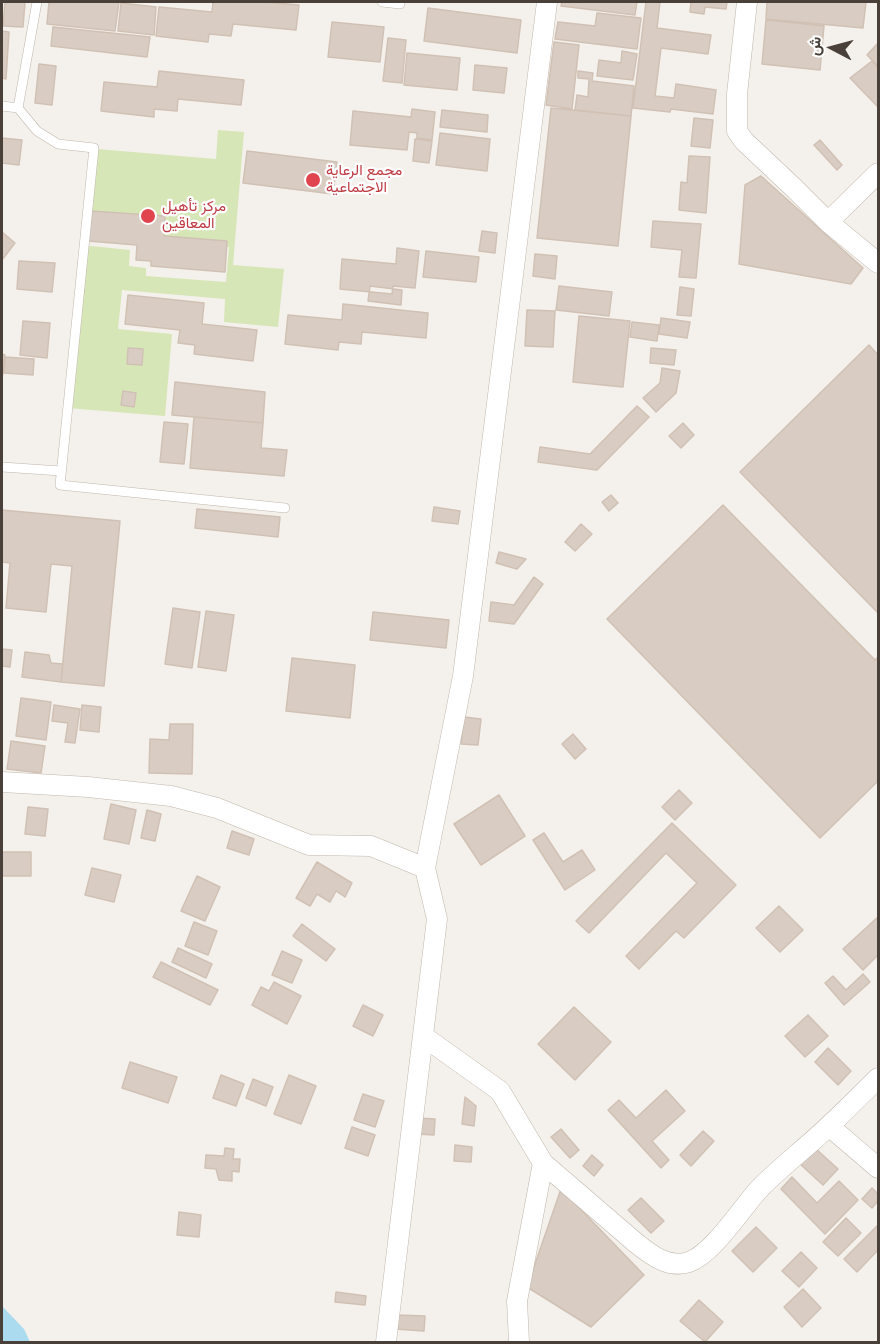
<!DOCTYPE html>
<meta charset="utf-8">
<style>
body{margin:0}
#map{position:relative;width:880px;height:1344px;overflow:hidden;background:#f4f0eb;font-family:"Noto Sans",Vazirmatn,sans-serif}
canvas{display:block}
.frame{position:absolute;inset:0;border:3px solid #484039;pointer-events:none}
.north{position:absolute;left:802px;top:18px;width:60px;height:60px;-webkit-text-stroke:4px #fff;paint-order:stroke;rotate:276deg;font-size:16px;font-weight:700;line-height:24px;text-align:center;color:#484039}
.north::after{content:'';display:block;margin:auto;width:21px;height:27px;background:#484039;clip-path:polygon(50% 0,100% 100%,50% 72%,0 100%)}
</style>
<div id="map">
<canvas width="880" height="1344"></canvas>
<div class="frame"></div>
<div class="north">ش</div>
</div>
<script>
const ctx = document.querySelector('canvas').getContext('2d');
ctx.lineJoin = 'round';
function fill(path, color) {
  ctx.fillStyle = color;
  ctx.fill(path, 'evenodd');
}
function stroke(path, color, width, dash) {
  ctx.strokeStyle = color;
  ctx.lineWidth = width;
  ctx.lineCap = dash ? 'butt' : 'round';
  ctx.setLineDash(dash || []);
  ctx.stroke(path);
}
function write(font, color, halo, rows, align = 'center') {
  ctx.font = font + ' "Noto Sans",Vazirmatn,sans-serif';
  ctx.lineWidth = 4.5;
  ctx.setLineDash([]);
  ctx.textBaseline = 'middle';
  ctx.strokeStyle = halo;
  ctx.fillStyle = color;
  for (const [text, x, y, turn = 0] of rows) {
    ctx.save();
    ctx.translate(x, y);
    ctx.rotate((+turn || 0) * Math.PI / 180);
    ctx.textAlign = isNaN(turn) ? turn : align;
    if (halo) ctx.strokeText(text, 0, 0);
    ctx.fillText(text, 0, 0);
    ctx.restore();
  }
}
fill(new Path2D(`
 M218,130L244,132L233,265L284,269L278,327L224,322L225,299L122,290L118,329L172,334L165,416L67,408L81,245L130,250L129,266L146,268V276L226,282L229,247L161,240L92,212L97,149L216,159Z`), '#d7e6b6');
fill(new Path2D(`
 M2,1306L24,1329L30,1342H2Z`), '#aadbee');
const building = new Path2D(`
 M5,2H25L23,27L3,26Z
 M49,2H119L115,31L47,24Z
 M213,2H265L299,5L296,30L233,24L231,36L209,34L208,42L156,36L159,7L212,12Z
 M562,2H637L635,15L561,6Z
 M646,2H660L657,28L711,35L708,54L661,48L655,96L674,98L676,84L716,90L713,114L671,109L670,112L633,108Z
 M688,2H727L726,9L705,7L704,14L690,12L691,2Z
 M767,2H866L863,28L766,19Z
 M121,3L156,7L154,35L118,31Z
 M428,8L521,20L517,53L424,41Z
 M597,13L641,18L637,49L555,39L558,22L595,26Z
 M766,20L824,26L820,70L762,64Z
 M332,22L384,27L380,62L328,57Z
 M53,27L150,37L147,57L51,46Z
 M2,31L9,32L6,79L2,78Z
 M388,38L406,40L402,83L383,81Z
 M554,42L579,45L572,109L546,105Z
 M878,43V66L867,55Z
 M622,51L637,54L633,80L597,76L599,60L621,63Z
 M407,53L460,58L457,90L404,85Z
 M872,61L878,68V107L850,78Z
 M39,64L56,66L52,105L35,103Z
 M475,65L507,68L504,93L473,90Z
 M159,71L244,80L241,105L178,99L177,111L154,109V117L101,111L104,82L157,87Z
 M578,71L593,73L592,81L634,86L631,116L575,110L577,95L588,97L589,79L578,78Z
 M551,108L631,116L618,246L537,238Z
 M412,109L435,112L432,140L417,138V133L409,132L407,150L350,145L353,111L411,117Z
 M442,110L488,115L487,132L440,127Z
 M694,118L713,120L710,148L691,146Z
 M440,133L490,139L487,171L436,165Z
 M2,138L22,140L19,165L2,163Z
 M415,139L432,141L429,163L413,161Z
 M820,140L842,165L837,170L814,145Z
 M247,151L337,162L333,194L243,183Z
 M689,156L710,157L706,213L679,210L681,182L687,183Z
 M761,176L863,268L851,284L739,264L745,185Z
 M90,211L165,216L164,236L227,241L225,272L151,266V261L136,260L137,245L88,241Z
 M653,221L701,224L696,278L679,277L682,250L651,247Z
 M482,231L497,233L495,253L479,251Z
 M2,232L15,243L2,260Z
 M397,248L419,251L415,288L393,286L392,294L340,289L342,259L396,264Z
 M426,251L479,257L476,282L423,277Z
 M535,254L557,256L555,279L533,276Z
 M19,261L55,263L52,292L17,289Z
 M370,286L402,290L401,305L368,301Z
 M559,286L612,292L609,316L556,310Z
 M680,287L694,289L691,316L677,315Z
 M128,295L204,303L202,324L257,330L253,361L194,354L195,345L178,343L180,330L125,324Z
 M343,304L428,313L426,338L362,332L361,344L339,342L338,350L285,344L288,315L342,320Z
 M527,310L555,311L553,347L525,346Z
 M579,316L630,321L623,387L573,382Z
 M661,318L690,322L687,338L659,334Z
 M23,321L50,323L47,358L20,355Z
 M632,322L659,325L657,341L630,337Z
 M869,345L878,355V613L740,472Z
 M128,348L143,349L142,365L127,364Z
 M651,348L676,350L674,365L650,363Z
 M2,354L5,355L2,379Z
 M5,357L34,359L33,375L4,373Z
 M662,368L680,371L676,393L656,412L643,398L660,383Z
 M175,382L265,392L263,423L172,415Z
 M123,391L136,393L134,407L121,405Z
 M637,406L649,417L597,470L538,462L540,447L590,454Z
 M194,417L263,423L261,448L287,450L284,476L190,468Z
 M164,422L188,424L184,464L160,462Z
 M683,423L694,435L681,448L669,436Z
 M611,495L618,503L609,511L602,502Z
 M723,505L875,660L878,657V781L820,838L607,619Z
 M434,507L460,511L458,524L432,521Z
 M197,509L280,517L278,537L195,528Z
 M2,510L120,521L104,686L61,682L72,566L51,564L46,612L6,608L10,563L2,562Z
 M581,524L592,534L575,551L565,542Z
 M499,552L526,559L517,569L496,563Z
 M534,577L543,584L514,624L489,621L491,602L514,605Z
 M173,608L200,612L192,668L165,664Z
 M206,611L234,615L226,671L198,667Z
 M373,612L449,620L446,648L370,640Z
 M2,649L12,650L10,667L2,666Z
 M25,652L49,655L51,663L63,664L61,682L22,677Z
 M292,658L355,665L350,718L286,711Z
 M21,698L51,702L46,740L16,736Z
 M54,705L80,709L75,743L65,742L68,723L52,721Z
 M82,705L101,707L99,732L80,730Z
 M464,717L481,719L478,745L461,744Z
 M170,724H193L192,774L149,773L150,739L169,740Z
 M573,734L586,749L575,759L562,744Z
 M11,741L45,746L41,773L7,769Z
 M679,790L692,803L675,820L662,807Z
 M499,795L525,836L481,865L454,824Z
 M111,804L136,810L129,844L104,839Z
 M28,807L48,809L45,836L25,834Z
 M147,810L161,814L155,841L141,838Z
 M672,823L736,885L684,938L676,931L639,969L626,956L697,883L666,853L589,933L576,921Z
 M232,831L254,839L249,855L227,848Z
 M544,833L563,862L582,850L595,870L565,890L533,840Z
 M2,852H31V876H2Z
 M317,862L352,883L345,897L336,891L330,902L317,894L310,906L296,898Z
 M92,868L121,875L114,902L85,895Z
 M197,876L220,887L205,921L181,911Z
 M779,906L803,930L780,952L756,928Z
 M878,917V955L863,970L843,949Z
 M194,922L217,931L208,955L185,946Z
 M302,924L335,949L326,961L293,936Z
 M178,948L212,964L206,978L172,962Z
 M282,951L302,960L292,983L272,975Z
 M161,962L218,990L210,1005L153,977Z
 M863,974L870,982L844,1005L825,983L833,976L846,990Z
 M274,982L301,996L287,1024L252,1005L261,987L269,991Z
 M363,1005L383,1015L373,1036L353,1026Z
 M574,1007L611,1042L575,1080L538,1044Z
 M808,1015L828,1036L805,1057L785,1036Z
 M828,1048L851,1071L838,1085L815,1062Z
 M130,1062L177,1077L168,1103L122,1088Z
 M221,1075L244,1084L236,1106L213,1098Z
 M289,1075L316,1086L301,1124L274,1114Z
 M253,1079L273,1087L266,1106L246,1098Z
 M666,1090L685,1111L652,1141L669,1160L661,1168L608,1110L619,1100L636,1118Z
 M363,1094L384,1101L375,1127L354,1120Z
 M465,1097L476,1106L474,1126L462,1124Z
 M418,1118L435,1119L434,1135L417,1134Z
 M352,1127L375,1135L368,1156L345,1148Z
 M561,1129L579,1150L570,1158L551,1137Z
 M703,1131L714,1141L691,1166L680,1155Z
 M455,1145L472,1147L471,1162L454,1161Z
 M225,1148L234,1149L233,1159H240L239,1172L232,1171V1181L219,1180L216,1169L205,1168L206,1155L224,1156Z
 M815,1148L838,1169L823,1185L800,1164Z
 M592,1155L603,1165L594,1176L583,1166Z
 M792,1177L817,1203L839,1181L858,1200L825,1234L781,1189Z
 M872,1188L878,1194V1201L872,1208L862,1199Z
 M561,1189L644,1275L591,1327L527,1287Z
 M641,1198L664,1221L651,1233L628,1210Z
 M179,1212L201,1215L199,1237L177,1235Z
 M846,1218L861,1233L838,1256L823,1242Z
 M878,1225V1250L857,1272L844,1259Z
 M756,1227L777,1248L753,1272L732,1251Z
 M801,1252L817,1268L799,1287L782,1271Z
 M803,1289L821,1308L802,1327L784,1307Z
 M336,1292L366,1296L365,1305L335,1302Z
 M699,1300L723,1322L705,1342L680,1321Z
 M396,1315L425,1316L424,1331L395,1329Z`);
fill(building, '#d9cdc3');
stroke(building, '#d0c1b4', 1.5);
const service = new Path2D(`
 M37,2L18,108L37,131L58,144L94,148L60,485L285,508
 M382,2L400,4
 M2,106L18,108
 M2,467L61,471`);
const minor = new Path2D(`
 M747,2L737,94V131L744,141L794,188L828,222L878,263
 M828,222L878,173
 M2,782L88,787L171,796L217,808L309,845L371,846L425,868
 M423,1036L500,1091L543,1163L636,1243C651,1255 669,1269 689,1262C714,1253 742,1207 761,1187C776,1172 793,1158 809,1144C833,1123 855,1101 878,1078
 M829,1126L878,1168
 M386,1342L437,919L425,868L463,676L547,2
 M519,1342L517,1301L543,1163`);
stroke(service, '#c0b7ad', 10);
stroke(minor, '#c0b7ad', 21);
stroke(service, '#fff', 9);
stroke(minor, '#fff', 20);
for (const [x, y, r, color] of [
 [313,180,8,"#e0444e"],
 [148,216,8,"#e0444e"]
]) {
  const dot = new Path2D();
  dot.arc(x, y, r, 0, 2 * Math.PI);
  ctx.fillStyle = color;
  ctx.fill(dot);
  stroke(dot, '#fff', 2);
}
write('15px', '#be3a42', '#fff', [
 ["مجمع الرعاية",326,171],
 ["الاجتماعية",326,188],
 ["مركز تأهيل",162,207],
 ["المعاقين",162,224]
], 'left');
</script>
